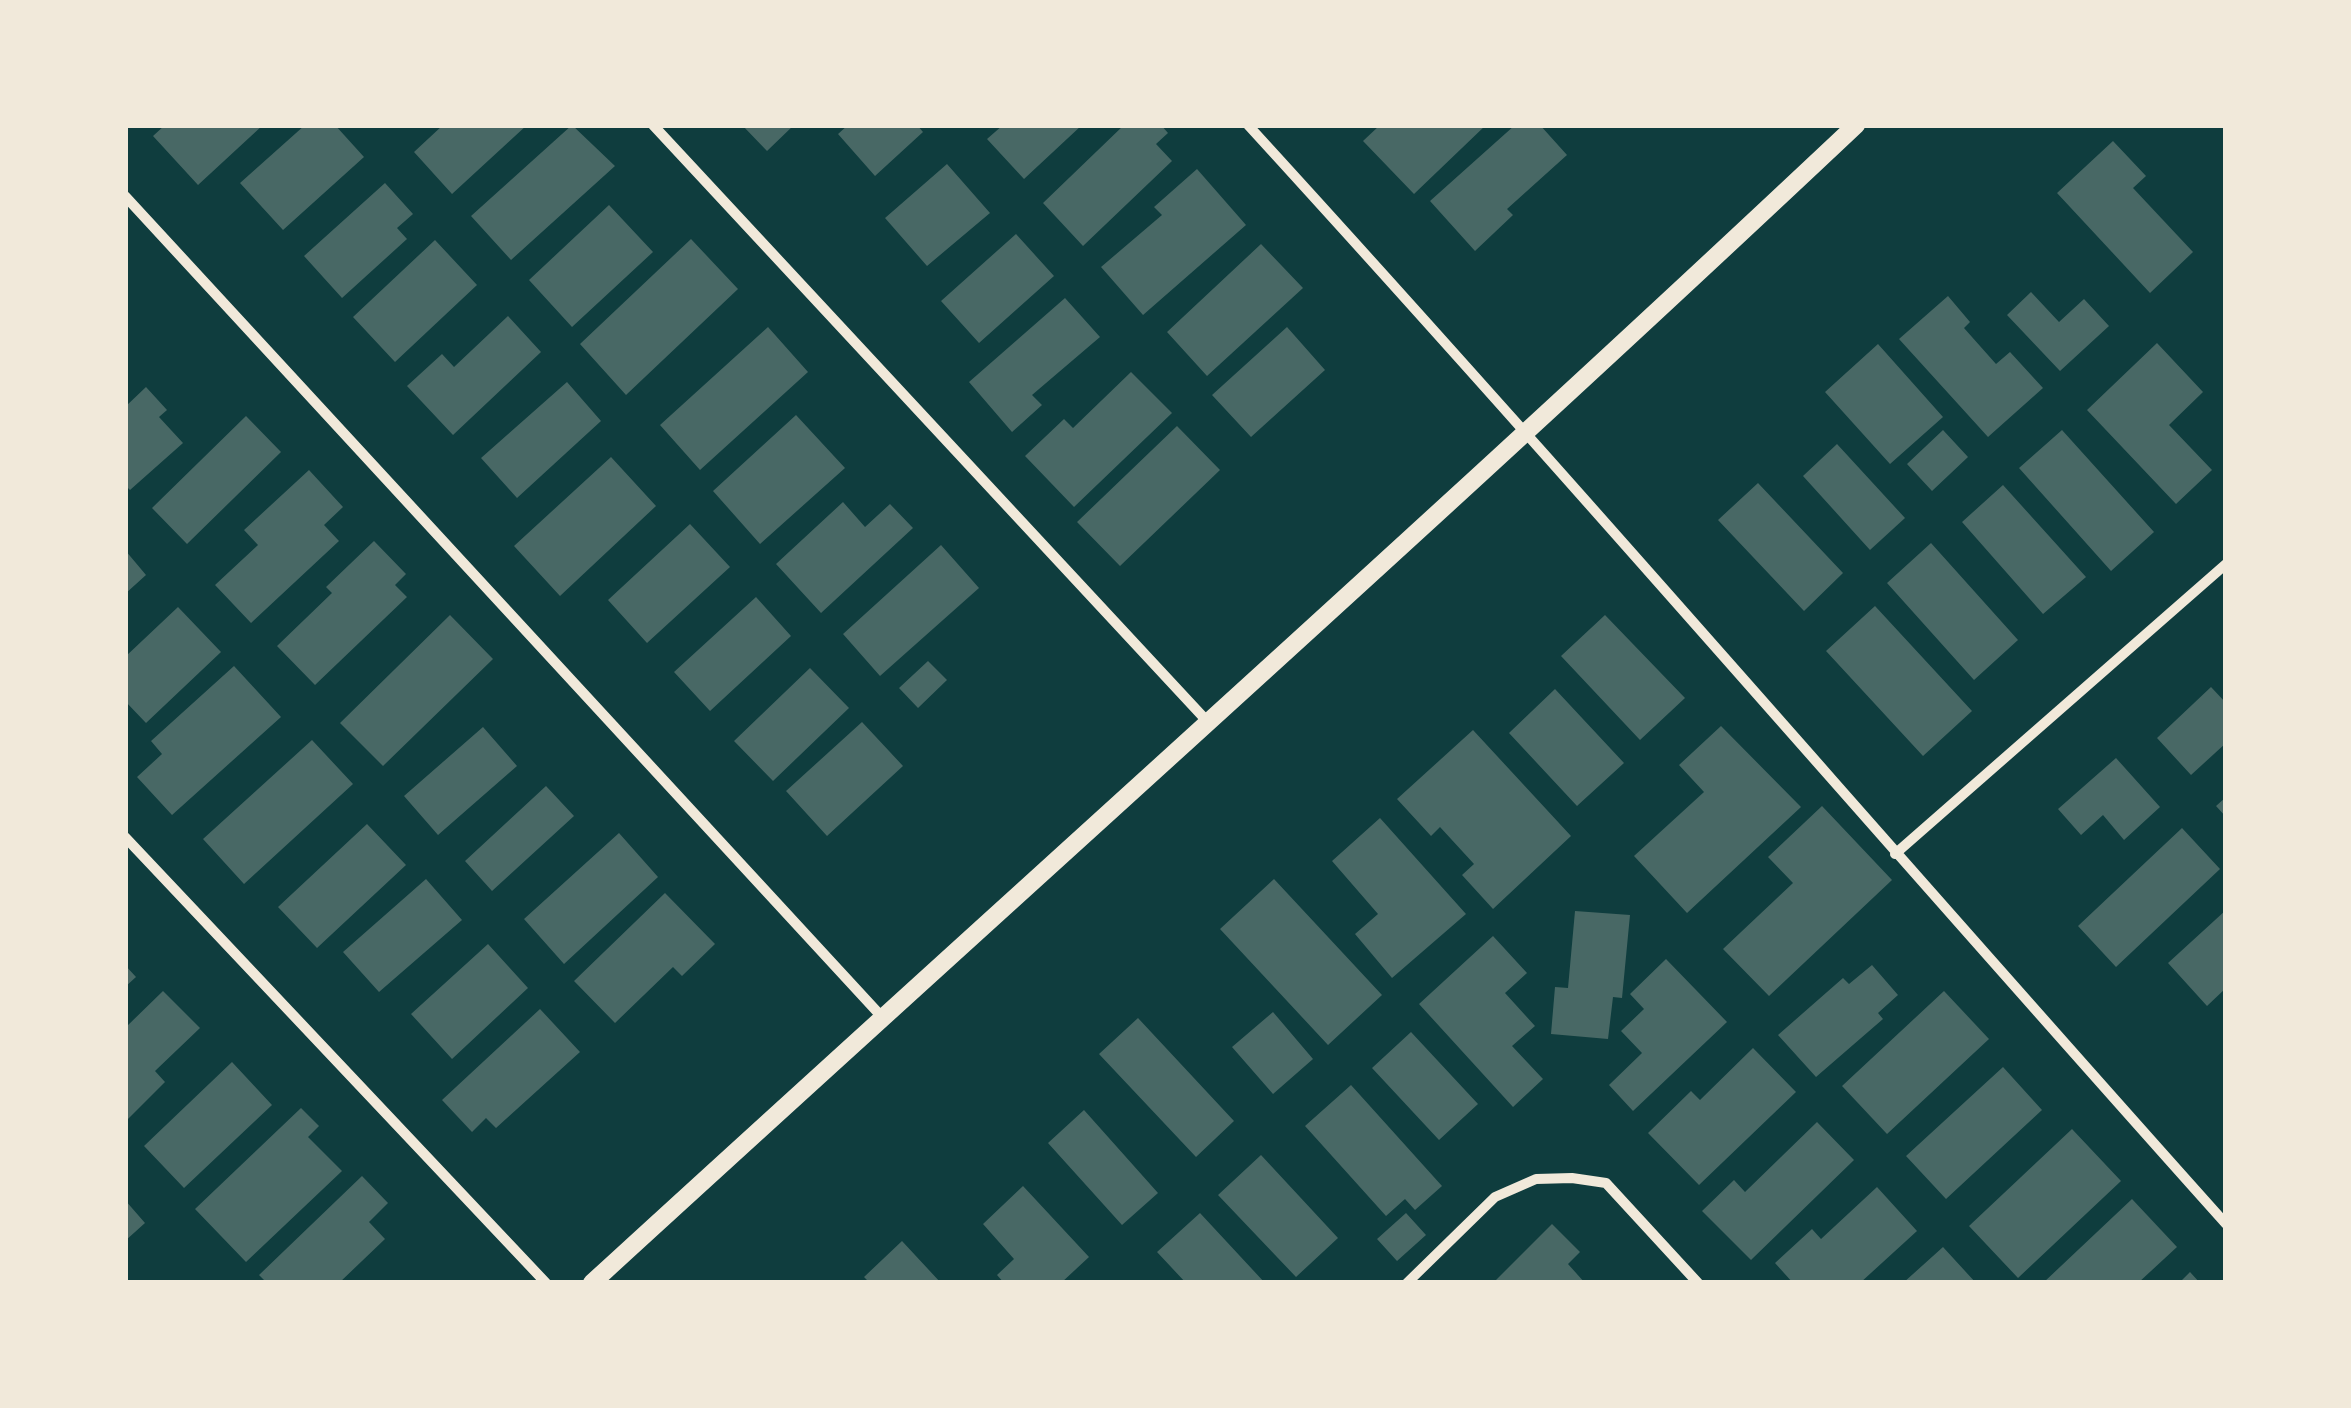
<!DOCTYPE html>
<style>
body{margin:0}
#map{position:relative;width:2351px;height:1408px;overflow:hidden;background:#0f3d3e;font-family:"Space Grotesk",sans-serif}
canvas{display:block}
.frame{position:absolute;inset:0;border:128px solid #f1e9da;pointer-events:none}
</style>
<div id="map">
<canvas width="2351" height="1408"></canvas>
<div class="frame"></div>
</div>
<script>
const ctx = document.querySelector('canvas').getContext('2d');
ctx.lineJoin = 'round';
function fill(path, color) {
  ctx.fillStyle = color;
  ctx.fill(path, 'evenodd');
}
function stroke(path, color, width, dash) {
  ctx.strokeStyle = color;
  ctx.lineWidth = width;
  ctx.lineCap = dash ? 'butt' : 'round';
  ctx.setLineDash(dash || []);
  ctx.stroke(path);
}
fill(new Path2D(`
 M165,125H263L198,185L153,136Z
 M305,125H335L364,157L283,230L240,183Z
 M443,125H527L452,194L414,152Z
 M572,125L615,166L511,260L471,216Z
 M742,125H794L767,151Z
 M848,125H917L923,132L875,176L838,134Z
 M1003,125H1082L1024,179L987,139Z
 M1124,125H1161L1168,133L1156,144L1172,161L1083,246L1043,203Z
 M1380,125H1486L1414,194L1363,141Z
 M1515,125H1540L1567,155L1507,209L1513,215L1475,251L1430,201Z
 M2113,141L2146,176L2133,188L2193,252L2150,293L2057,193Z
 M947,164L990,213L927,266L885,218Z
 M1197,169L1246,225L1143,315L1101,267L1162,215L1154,207Z
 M385,183L413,214L397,228L407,239L342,298L304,256Z
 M609,205L653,252L572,327L529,280Z
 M1016,234L1054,276L979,343L941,301Z
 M691,239L738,289L626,395L580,344Z
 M435,240L477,285L395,362L353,317Z
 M1261,244L1303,288L1207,376L1167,332Z
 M2031,292L2059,322L2084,299L2109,326L2060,371L2007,315Z
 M1948,296L1970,322L1964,328L1996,364L2010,352L2043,388L1988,437L1899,339Z
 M1065,298L1100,337L1032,395L1042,405L1012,432L969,382Z
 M508,316L541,352L453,435L407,386L442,354L454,367Z
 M768,327L808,372L700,470L660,425Z
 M1287,327L1325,370L1251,437L1212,395Z
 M2157,343L2203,392L2169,425L2212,470L2176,504L2087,410Z
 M1878,344L1943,417L1890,464L1825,392Z
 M1131,372L1172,413L1074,507L1025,456L1064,419L1073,428Z
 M567,382L601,421L517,498L481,458Z
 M146,387L167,410L159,417L183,443L130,490L125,485V407Z
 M796,415L845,468L760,544L713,491Z
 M246,416L281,452L187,544L152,508Z
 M1177,426L1220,470L1120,566L1077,522Z
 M1943,430L1968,457L1932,491L1907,464Z
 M2062,430L2154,532L2111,571L2019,468Z
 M1837,444L1905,518L1870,550L1803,476Z
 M611,457L656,506L560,596L514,546Z
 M309,470L343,507L324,525L339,541L251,623L215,585L258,545L244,530Z
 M1758,483L1843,573L1804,611L1718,520Z
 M2003,485L2086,577L2043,614L1962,522Z
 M843,502L865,527L890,504L913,528L821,613L776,564Z
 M690,524L730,567L647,643L608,600Z
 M374,541L406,574L395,585L407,597L315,685L277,646L332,593L326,587Z
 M1931,543L2018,640L1974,680L1887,583Z
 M941,545L979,588L880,676L843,634Z
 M125,550L146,575L125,594Z
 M756,597L791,636L710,711L674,672Z
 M1875,606L1972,711L1923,756L1826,651Z
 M178,607L221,652L146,723L125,701V657Z
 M450,615L493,659L383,766L340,723Z
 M1605,615L1685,698L1640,740L1561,656Z
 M928,661L947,680L918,708L899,688Z
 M234,666L281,717L172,815L137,777L162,754L151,741Z
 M810,668L849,708L773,781L734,741Z
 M2211,687L2226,703V743L2191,775L2157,738Z
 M1555,689L1624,763L1577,806L1509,733Z
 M862,722L903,766L827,836L786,791Z
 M1721,726L1801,807L1687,913L1634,856L1704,792L1679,765Z
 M483,727L517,766L438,835L404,796Z
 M1473,730L1571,836L1493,909L1462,875L1474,864L1440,827L1431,836L1397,799Z
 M312,740L353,784L244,884L203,839Z
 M2116,758L2160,807L2124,840L2103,815L2081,835L2058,809Z
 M546,786L574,816L492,891L465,861Z
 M2226,797V817L2216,806Z
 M1822,806L1892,880L1769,996L1723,949L1793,883L1768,857Z
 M1380,818L1466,914L1392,978L1355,934L1378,914L1332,861Z
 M367,824L406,865L317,948L278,907Z
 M2182,828L2220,869L2116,967L2078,926Z
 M619,833L658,877L564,964L524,919Z
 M426,879L462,920L379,992L343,952Z
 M1274,879L1382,995L1328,1045L1220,929Z
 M665,893L715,944L682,976L673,967L615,1023L574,981Z
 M2226,910V988L2207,1006L2168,963Z
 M1575,911L1630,915L1622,998L1613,997L1608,1039L1551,1034L1555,987L1568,988Z
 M1493,936L1527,973L1505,993L1535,1026L1512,1046L1543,1079L1513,1107L1419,1004Z
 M488,944L528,988L452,1059L411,1014Z
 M1666,959L1727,1022L1633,1111L1609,1085L1642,1053L1621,1031L1644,1009L1630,994Z
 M125,965L136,977L125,987Z
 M1872,965L1898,995L1878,1013L1883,1019L1816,1077L1778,1035L1843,978L1849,984Z
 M163,991L200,1028L155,1071L165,1082L125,1122V1028Z
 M1944,991L1989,1039L1887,1134L1842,1086Z
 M540,1009L580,1052L496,1128L486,1118L472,1132L442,1100Z
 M1273,1012L1313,1059L1273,1094L1232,1047Z
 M1138,1018L1234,1121L1196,1157L1099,1054Z
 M1411,1032L1478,1104L1439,1140L1372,1068Z
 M1753,1048L1796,1092L1699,1185L1648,1133L1691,1091L1700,1100Z
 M232,1062L272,1105L184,1188L144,1146Z
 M2003,1067L2042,1110L1946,1199L1906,1156Z
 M1351,1085L1442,1186L1415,1210L1405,1199L1386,1216L1305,1126Z
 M301,1108L319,1126L308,1137L342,1171L246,1262L195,1209Z
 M1084,1110L1158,1193L1122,1225L1048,1143Z
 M1817,1122L1854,1160L1751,1260L1702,1211L1734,1180L1745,1192Z
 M2072,1129L2121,1181L2018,1278L1969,1226Z
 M1261,1155L1338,1238L1296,1277L1218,1195Z
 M362,1176L388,1203L369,1222L385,1239L339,1283H267L259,1275Z
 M1023,1186L1089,1257L1061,1283H1004L997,1275L1014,1259L983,1224Z
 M1877,1187L1917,1231L1860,1283H1793L1775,1263L1812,1229L1821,1239Z
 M2132,1199L2177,1247L2138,1283H2043Z
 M125,1200L145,1223L125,1241Z
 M1200,1213L1265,1283H1186L1157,1252Z
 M1406,1213L1426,1235L1397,1261L1377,1239Z
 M1552,1224L1580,1252L1568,1264L1585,1283H1493Z
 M902,1241L941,1283H870L864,1277Z
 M1943,1247L1976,1283H1903Z
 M2190,1272L2200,1283H2179Z`), '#486865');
stroke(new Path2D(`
 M653,125L1206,720
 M1248,125C1579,487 1899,859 2226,1224
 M125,196L882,1017
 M125,837L546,1283
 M1895,854L2226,564
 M1407,1283L1495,1197L1536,1179L1572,1178L1606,1183L1698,1283`), '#f1e9da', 10);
stroke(new Path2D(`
 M592,1283C1013,897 1440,517 1856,125`), '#f1e9da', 18);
</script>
